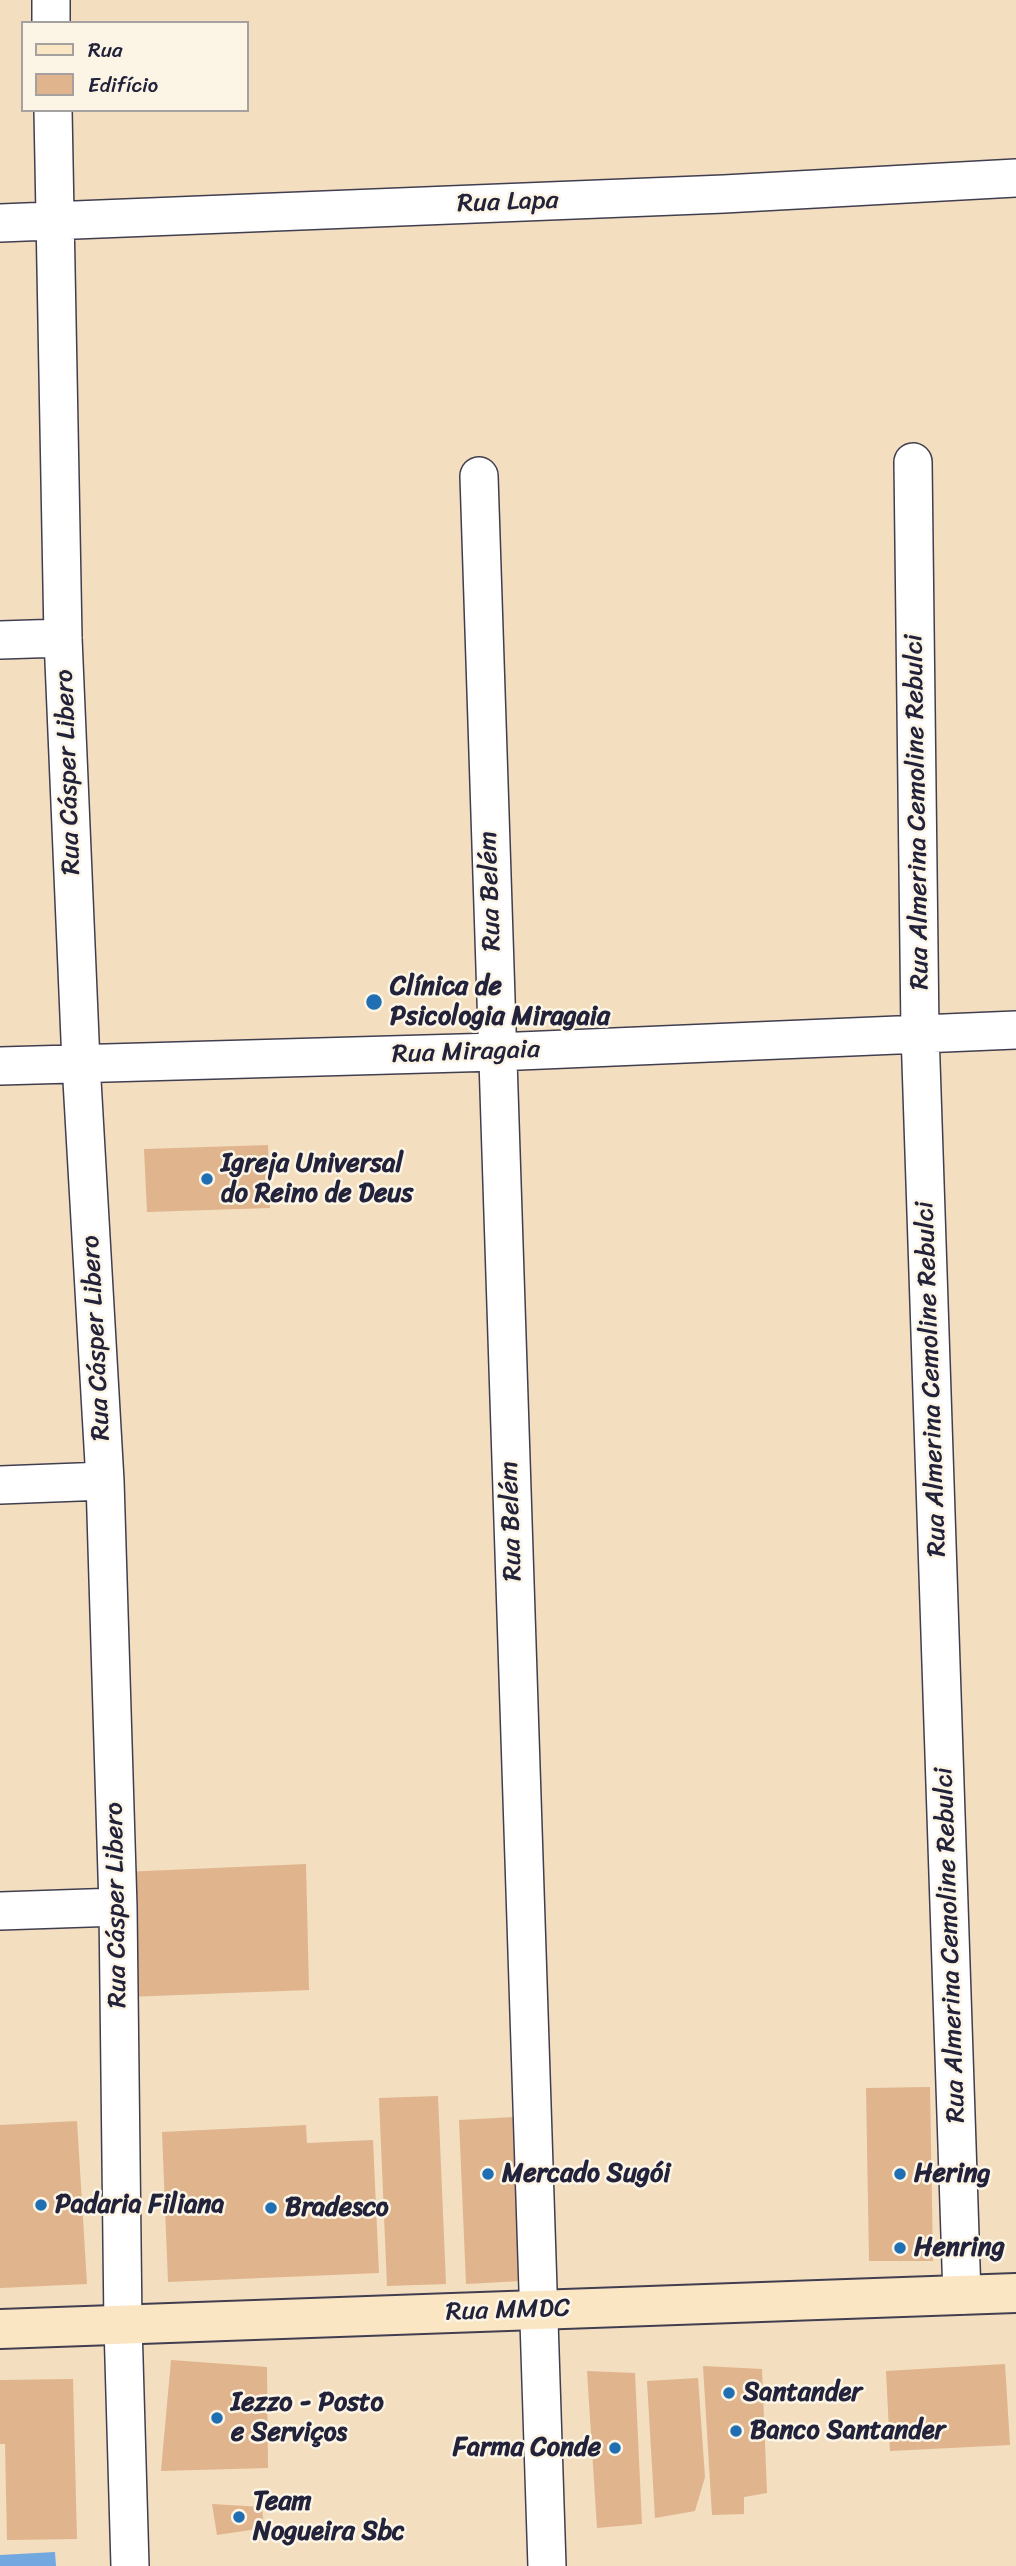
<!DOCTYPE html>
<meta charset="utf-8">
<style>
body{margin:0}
#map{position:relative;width:1016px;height:2566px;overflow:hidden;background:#f3dec0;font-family:Sriracha,sans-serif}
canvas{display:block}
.legend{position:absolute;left:21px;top:21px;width:228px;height:91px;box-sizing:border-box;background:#fcf5e5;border:2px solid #a5a1a1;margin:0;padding:9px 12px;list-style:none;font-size:21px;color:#22223b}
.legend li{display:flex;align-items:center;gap:14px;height:35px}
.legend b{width:35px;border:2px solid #a5a1a1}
</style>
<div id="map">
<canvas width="1016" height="2566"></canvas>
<ul class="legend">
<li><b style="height:9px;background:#fbe6c4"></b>Rua</li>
<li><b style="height:19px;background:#e0b48c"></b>Edifício</li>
</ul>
</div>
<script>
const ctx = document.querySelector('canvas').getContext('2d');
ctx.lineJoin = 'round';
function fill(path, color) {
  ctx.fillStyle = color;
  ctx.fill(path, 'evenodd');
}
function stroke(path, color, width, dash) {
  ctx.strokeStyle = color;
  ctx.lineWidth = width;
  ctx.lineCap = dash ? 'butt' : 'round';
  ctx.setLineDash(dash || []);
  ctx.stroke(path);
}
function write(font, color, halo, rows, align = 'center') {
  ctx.font = font + ' Sriracha,sans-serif';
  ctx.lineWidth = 5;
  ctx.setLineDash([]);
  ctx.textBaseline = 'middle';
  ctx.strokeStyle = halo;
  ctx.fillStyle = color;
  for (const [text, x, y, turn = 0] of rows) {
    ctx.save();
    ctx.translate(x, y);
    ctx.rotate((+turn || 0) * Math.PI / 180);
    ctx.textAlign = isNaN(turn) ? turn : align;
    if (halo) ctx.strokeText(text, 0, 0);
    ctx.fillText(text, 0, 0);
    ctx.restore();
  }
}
fill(new Path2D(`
 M55,2552L56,2566H0V2555Z`), '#73a7e0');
fill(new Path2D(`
 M268,1145L270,1208L147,1212L144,1149Z
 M306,1864L309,1990L127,1997L123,1872Z
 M930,2087L933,2261H869L866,2088Z
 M438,2096L446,2284L387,2286L379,2098Z
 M514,2117L521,2281L466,2284L459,2120Z
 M77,2121L87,2284L0,2288V2125Z
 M306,2125L307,2143L373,2140L379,2273L168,2282L162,2132Z
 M171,2360L267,2367L268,2468L161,2471Z
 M1005,2364L1010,2445L890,2451L886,2371Z
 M703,2366L762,2369L767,2493L744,2497V2514L712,2515Z
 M587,2371L635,2373L642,2524L597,2528Z
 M698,2378L705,2477L695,2511L655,2518L647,2381Z
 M73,2379L77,2539L7,2540L5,2444H0V2380Z
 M212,2504L262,2507L264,2528L217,2535Z`), '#e0b48c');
const street = new Path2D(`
 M51,0V23
 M53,110L63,638L81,1063L105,1481L118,1907L123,2325L130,2566
 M0,223L724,194L1016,178
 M913,462L920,1032L962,2295
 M479,476L547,2566
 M0,640L63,638
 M0,1066L496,1052L1016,1030
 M0,1485L105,1481
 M0,1911L118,1907`);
const secondary = new Path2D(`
 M0,2329L1016,2293`);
stroke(street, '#413e4f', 40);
stroke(secondary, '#413e4f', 42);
stroke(street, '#fff', 37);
stroke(secondary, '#fbe6c4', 38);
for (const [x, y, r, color] of [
 [374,1002,9,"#1f6fb2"],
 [207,1179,7,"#1f6fb2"],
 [488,2174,7,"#1f6fb2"],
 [900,2174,7,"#1f6fb2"],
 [41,2205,7,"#1f6fb2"],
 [271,2208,7,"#1f6fb2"],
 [900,2248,7,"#1f6fb2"],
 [729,2393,7,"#1f6fb2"],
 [217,2418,7,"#1f6fb2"],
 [736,2431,7,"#1f6fb2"],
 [615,2448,7,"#1f6fb2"],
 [239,2517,7,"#1f6fb2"]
]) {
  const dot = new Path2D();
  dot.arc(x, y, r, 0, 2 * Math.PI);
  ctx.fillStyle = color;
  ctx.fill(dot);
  stroke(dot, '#fcf5e5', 2.5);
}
write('26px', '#22223b', '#fcf5e5', [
 ["Rua Lapa",508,203,-2],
 ["Rua Cásper Libero",69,772,-92],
 ["Rua Almerina Cemoline Rebulci",918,812,-91],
 ["Rua Belém",491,891,-92],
 ["Rua Miragaia",466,1053,-2],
 ["Rua Cásper Libero",97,1338,-93],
 ["Rua Almerina Cemoline Rebulci",932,1379,-92],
 ["Rua Belém",512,1521,-92],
 ["Rua Cásper Libero",117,1905,-91],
 ["Rua Almerina Cemoline Rebulci",951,1945,-92],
 ["Rua MMDC",508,2311,-2]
]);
write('bold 26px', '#22223b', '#fcf5e5', [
 ["Clínica de",390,987],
 ["Psicologia Miragaia",390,1017],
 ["Igreja Universal",221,1164],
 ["do Reino de Deus",221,1194],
 ["Mercado Sugói",502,2174],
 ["Hering",914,2174],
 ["Padaria Filiana",55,2205],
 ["Bradesco",285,2208],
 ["Henring",914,2248],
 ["Santander",743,2393],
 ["Iezzo - Posto",231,2403],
 ["e Serviços",231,2433],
 ["Banco Santander",750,2431],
 ["Farma Conde",601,2448,"right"],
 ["Team",253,2502],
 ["Nogueira Sbc",253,2532]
], 'left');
</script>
